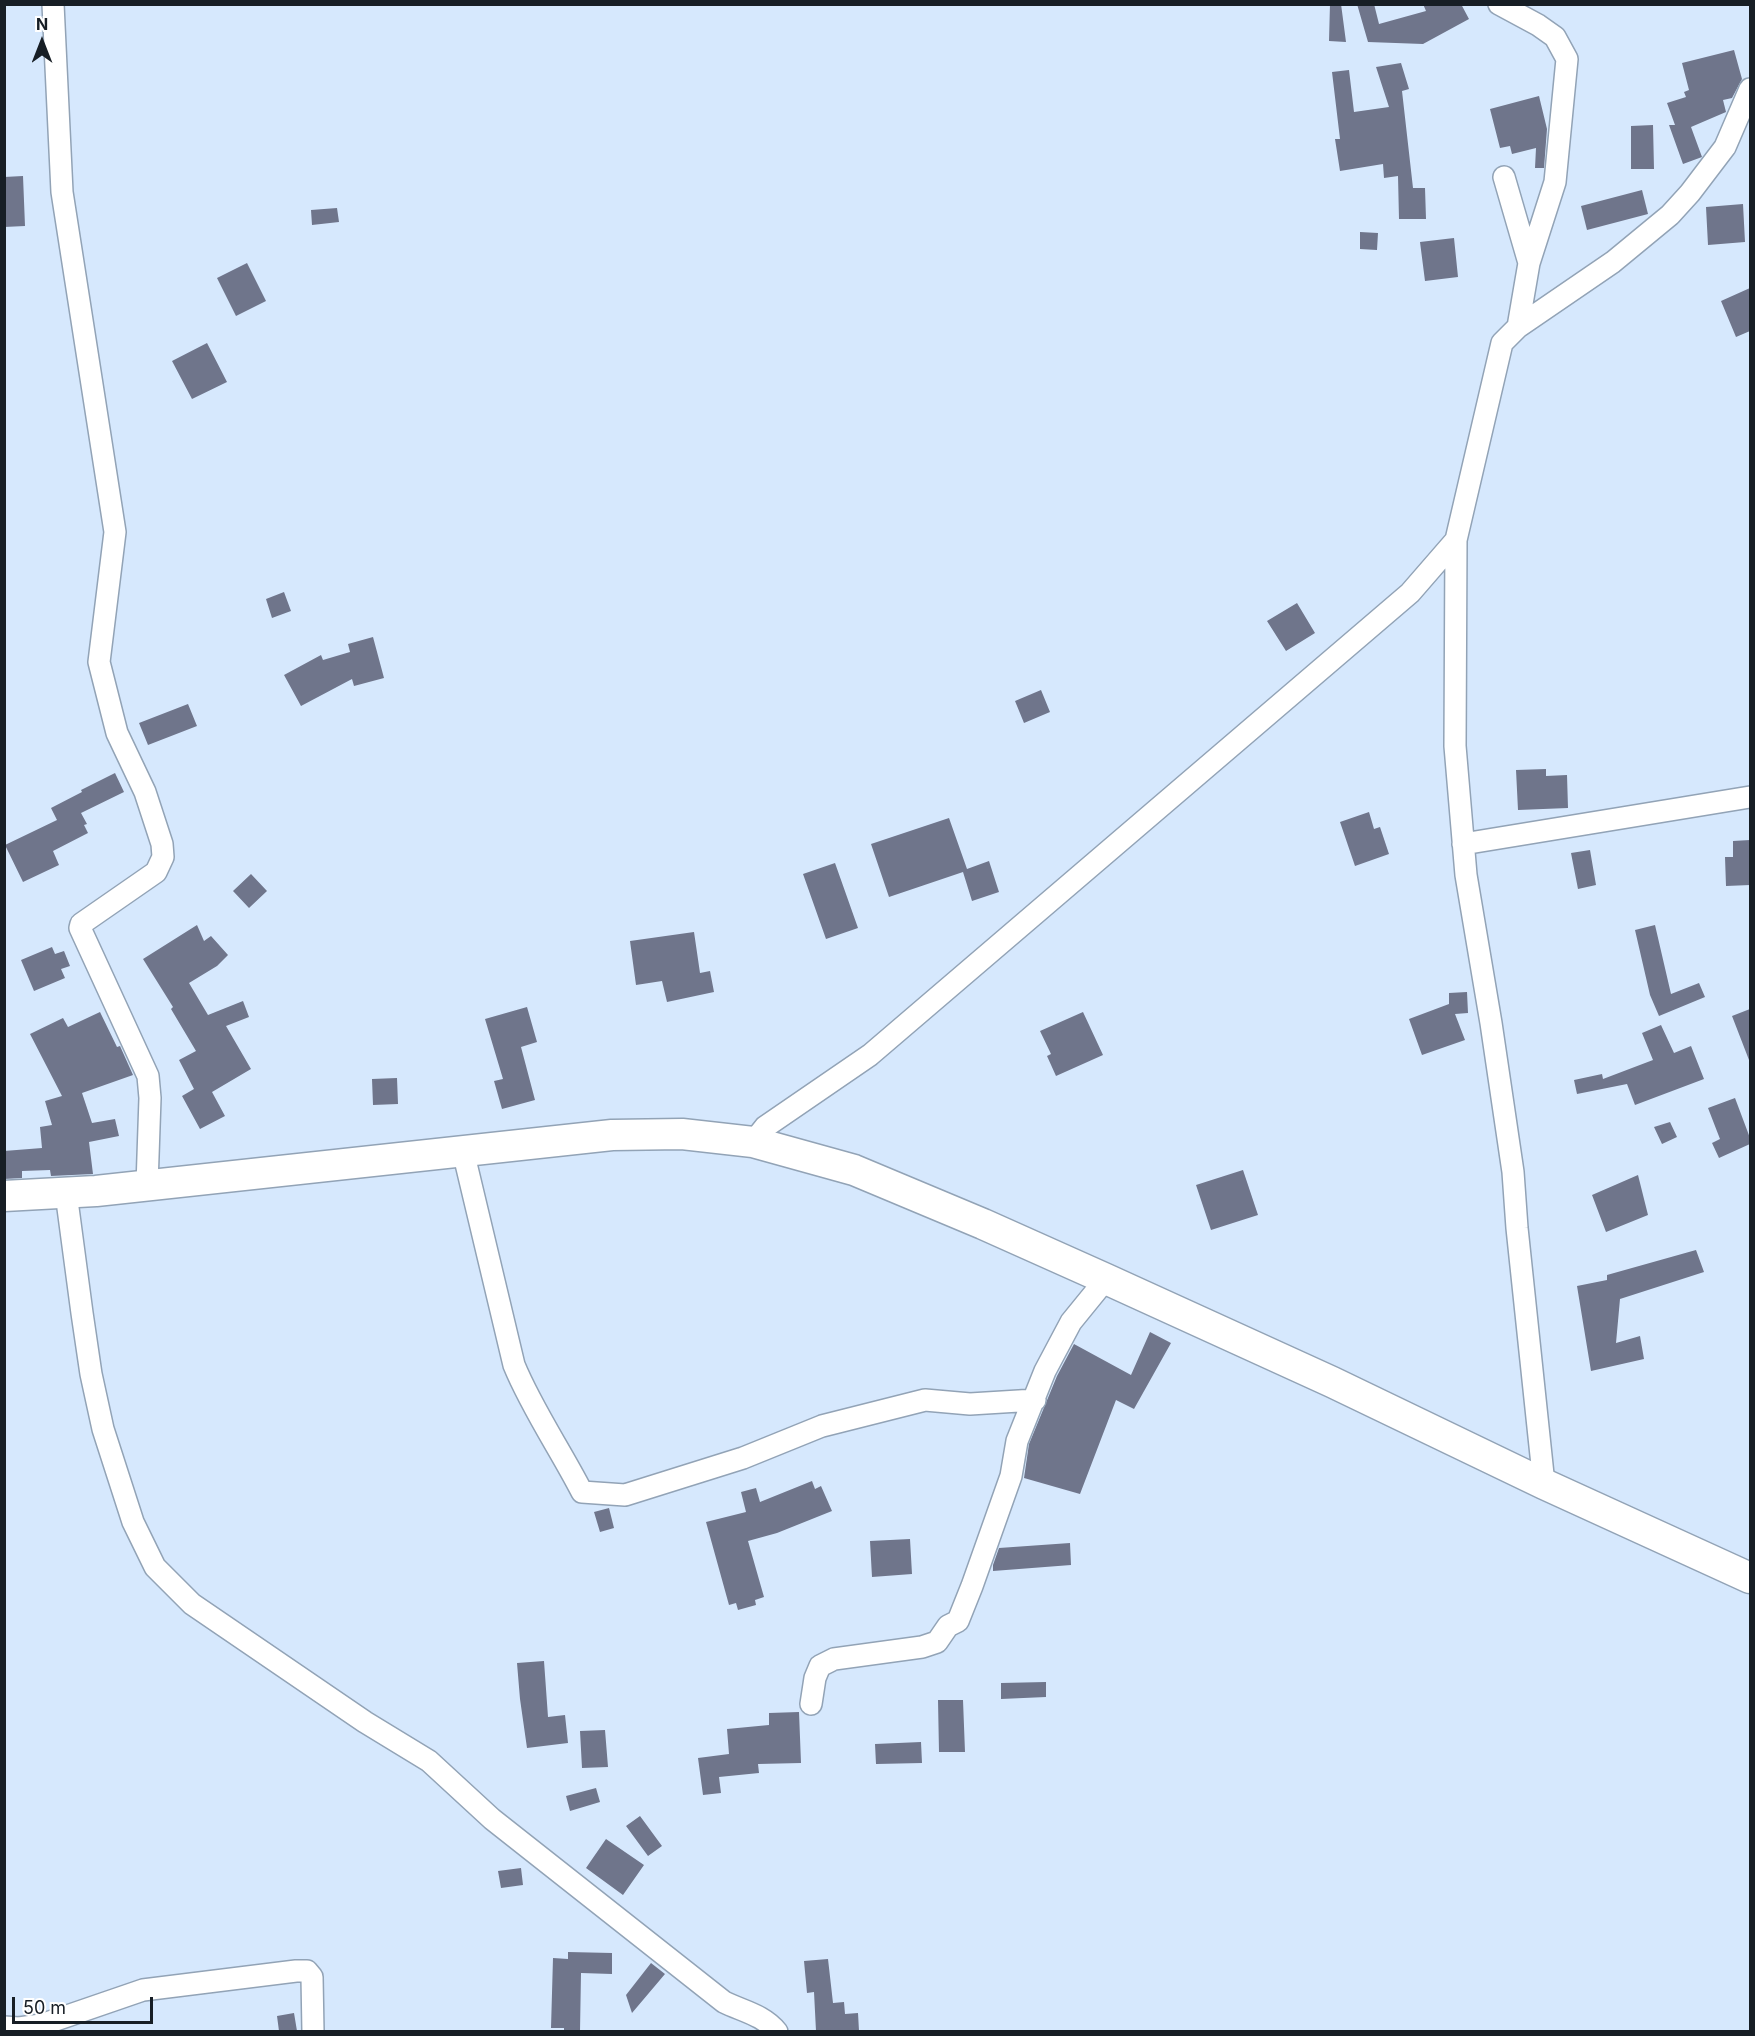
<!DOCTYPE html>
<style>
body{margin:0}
#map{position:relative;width:1755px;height:2036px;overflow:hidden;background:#d6e8fd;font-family:Inter,sans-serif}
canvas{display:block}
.frame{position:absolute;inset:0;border:6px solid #171e25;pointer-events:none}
.north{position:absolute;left:12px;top:12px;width:60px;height:60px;-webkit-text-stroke:4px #fff;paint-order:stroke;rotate:0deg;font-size:16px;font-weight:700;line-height:24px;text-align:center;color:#171e25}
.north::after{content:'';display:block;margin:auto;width:21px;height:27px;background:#171e25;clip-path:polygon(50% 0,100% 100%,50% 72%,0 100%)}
.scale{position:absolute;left:12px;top:1997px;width:141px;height:27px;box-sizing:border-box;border:3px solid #171e25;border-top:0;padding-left:8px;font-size:18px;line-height:21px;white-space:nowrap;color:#171e25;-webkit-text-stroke:4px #fff;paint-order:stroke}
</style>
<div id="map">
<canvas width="1755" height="2036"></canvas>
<div class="frame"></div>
<div class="north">N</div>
<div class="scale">50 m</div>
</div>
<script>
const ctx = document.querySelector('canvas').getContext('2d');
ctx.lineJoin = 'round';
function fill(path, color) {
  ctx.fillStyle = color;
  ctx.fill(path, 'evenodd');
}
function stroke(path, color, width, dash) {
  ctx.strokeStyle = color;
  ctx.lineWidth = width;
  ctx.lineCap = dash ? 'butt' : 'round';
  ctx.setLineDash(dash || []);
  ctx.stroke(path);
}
fill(new Path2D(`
 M1330,4H1341L1346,42L1329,41Z
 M1357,4H1374L1379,24L1426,11L1423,4H1461L1469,19L1423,44L1368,42Z
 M1734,50L1742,79L1732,98L1723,100L1726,112L1691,127L1702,157L1683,164L1669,125H1675L1667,103L1686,97L1684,92L1689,90L1682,63Z
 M1401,63L1409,89L1402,91L1413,188H1425L1426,219H1399L1398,176L1384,178L1383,164L1340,171L1335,139H1340L1332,72L1349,70L1354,112L1389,107L1376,67Z
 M1539,96L1547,129L1544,168H1535L1536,148L1512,154L1510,146L1500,148L1490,109Z
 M1653,125L1654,169H1631V126Z
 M23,176L25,226L4,227V177Z
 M1642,190L1648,214L1587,230L1581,206Z
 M1743,204L1745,242L1708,245L1706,207Z
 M337,208L339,222L312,225L311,210Z
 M1360,232L1378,233L1377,250L1360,249Z
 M1454,238L1458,277L1425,281L1420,242Z
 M247,263L266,301L236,316L217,278Z
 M1750,288V331L1736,337L1721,301Z
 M207,343L227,382L192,399L172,361Z
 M284,592L291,611L272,618L266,599Z
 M1297,603L1315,633L1286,651L1267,621Z
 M373,637L384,678L354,686L352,679L301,706L284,675L321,655L323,660L350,652L348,644Z
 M1041,690L1050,712L1024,723L1015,701Z
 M188,704L197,726L148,745L139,723Z
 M1546,769V776L1567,775L1568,808L1518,810L1516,770Z
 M115,773L124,792L81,813L87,824L84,825L88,833L53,851L59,865L23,882L5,845L57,820L51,808L82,792L81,790Z
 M1369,812L1374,829L1380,827L1389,854L1355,866L1340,822Z
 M949,818L967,869L989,861L999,892L972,901L963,872L889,897L871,844Z
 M1750,840V885L1726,886L1725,857H1733V841Z
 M1590,850L1596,885L1578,889L1571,853Z
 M835,863L858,928L826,939L803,874Z
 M251,874L267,891L249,908L233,891Z
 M197,925L204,941L211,936L228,955L217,966L189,983L208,1015L243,1001L249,1017L226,1026L251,1069L212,1092L225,1116L200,1129L182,1096L194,1089L179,1060L196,1051L171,1009L173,1007L143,959Z
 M1655,925L1671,994L1699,983L1705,997L1659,1016L1650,995L1635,930Z
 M694,932L700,973L710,971L714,992L667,1002L662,981L636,985L630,941Z
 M52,947L55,954L64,951L70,966L61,969L65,978L34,991L21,960Z
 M1467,992L1468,1013L1455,1014L1465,1040L1422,1055L1409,1019L1449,1004V993Z
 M527,1007L537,1042L521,1047L535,1100L502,1109L494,1081L503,1079L485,1019Z
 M1750,1009V1060H1749L1732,1016Z
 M100,1012L117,1047L120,1046L133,1075L82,1093L92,1123L115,1119L119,1136L89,1142L93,1174L51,1176L50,1170L22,1171V1178L4,1179V1151L42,1148L40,1127L52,1125L45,1101L62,1096L30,1034L63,1018L68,1027Z
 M1083,1012L1103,1055L1056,1076L1047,1056L1051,1054L1040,1031Z
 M1661,1025L1674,1053L1691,1046L1704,1079L1635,1105L1627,1084L1577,1094L1574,1080L1602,1074L1603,1079L1653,1060L1642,1033Z
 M397,1078L398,1104L373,1105L372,1079Z
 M1735,1098L1750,1138V1144L1719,1158L1712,1143L1720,1139L1708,1108Z
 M1670,1122L1677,1137L1662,1144L1654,1127Z
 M1243,1170L1258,1215L1211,1230L1196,1185Z
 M1638,1175L1648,1215L1606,1232L1592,1195Z
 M1696,1250L1704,1272L1620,1299L1616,1343L1640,1336L1644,1359L1591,1371L1577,1286L1607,1280V1275Z
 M1150,1332L1171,1343L1134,1409L1116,1400L1080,1494L1024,1478L1029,1444L1057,1376L1074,1344L1131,1375Z
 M812,1481L815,1489L821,1486L832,1511L777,1533L748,1541L764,1597L755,1600L756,1605L738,1610L736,1603L729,1605L706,1522L746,1512L741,1492L756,1488L760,1502Z
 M609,1508L614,1528L600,1532L594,1512Z
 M910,1539L912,1574L872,1577L870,1541Z
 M1070,1543L1071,1565L993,1571V1565L999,1548Z
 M544,1661L548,1717L565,1715L568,1743L527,1748L520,1699L517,1663Z
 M1046,1682V1697L1001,1699V1683Z
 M938,1700H963L965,1752H939Z
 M799,1712L801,1763L758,1764L759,1773L719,1777L721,1793L703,1795L698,1758L729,1754L727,1729L769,1725V1713Z
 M605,1730L608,1767L582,1768L580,1731Z
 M921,1742L922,1763L876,1764L875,1744Z
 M596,1788L600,1802L570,1811L566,1796Z
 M640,1816L662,1846L648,1856L626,1826Z
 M606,1839L644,1865L623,1895L586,1868Z
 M521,1868L523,1885L501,1888L498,1871Z
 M568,1952L612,1953V1974L581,1973L580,2031H564V2028H551L553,1958L568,1959Z
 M828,1959L833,2003L844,2002L845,2014L858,2013L859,2031H816L814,1992L807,1993L804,1961Z
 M651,1963L665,1974L632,2013L626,1995Z
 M294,2013L297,2031H279L277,2016Z`), '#6f758b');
const street = new Path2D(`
 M53,4L62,192L115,532L99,662L117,733L145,792L162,844L163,857L156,872L81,924L80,928L148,1076L150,1098L147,1185
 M1499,4L1538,25L1555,37L1567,59L1555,182L1529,263L1518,327
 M1504,177L1529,263
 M1463,844L1750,797
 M753,1142L765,1127L870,1055L1410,593L1456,540
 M463,1151L514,1365C532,1409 560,1449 582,1492L625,1495L743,1458L822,1426L925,1400L970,1404L1035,1400
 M66,1193L82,1313L91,1374L103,1429L133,1522L155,1567L192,1604L365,1722L429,1761L492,1819L724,2002C742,2011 764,2015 777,2032
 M1544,1484L1517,1228L1513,1172L1491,1023L1466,875L1455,746L1456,540L1502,343L1518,327L1613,262L1670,215L1690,193L1725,147L1750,89
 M811,1704L815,1678L820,1666L834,1659L922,1647L937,1642L948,1626L958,1621L972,1586L1011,1476L1017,1441L1045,1371L1071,1322L1106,1279
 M4,2027L19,2028L41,2025L143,1990L296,1971H307L312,1977L313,2032`);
const secondary = new Path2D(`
 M4,1196L96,1191L612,1135L682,1134L753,1142L854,1170L983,1224L1106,1279L1332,1382L1544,1484L1750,1578`);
stroke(street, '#92a3b6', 24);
stroke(secondary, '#92a3b6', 33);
stroke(street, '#fff', 21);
stroke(secondary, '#fff', 30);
</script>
